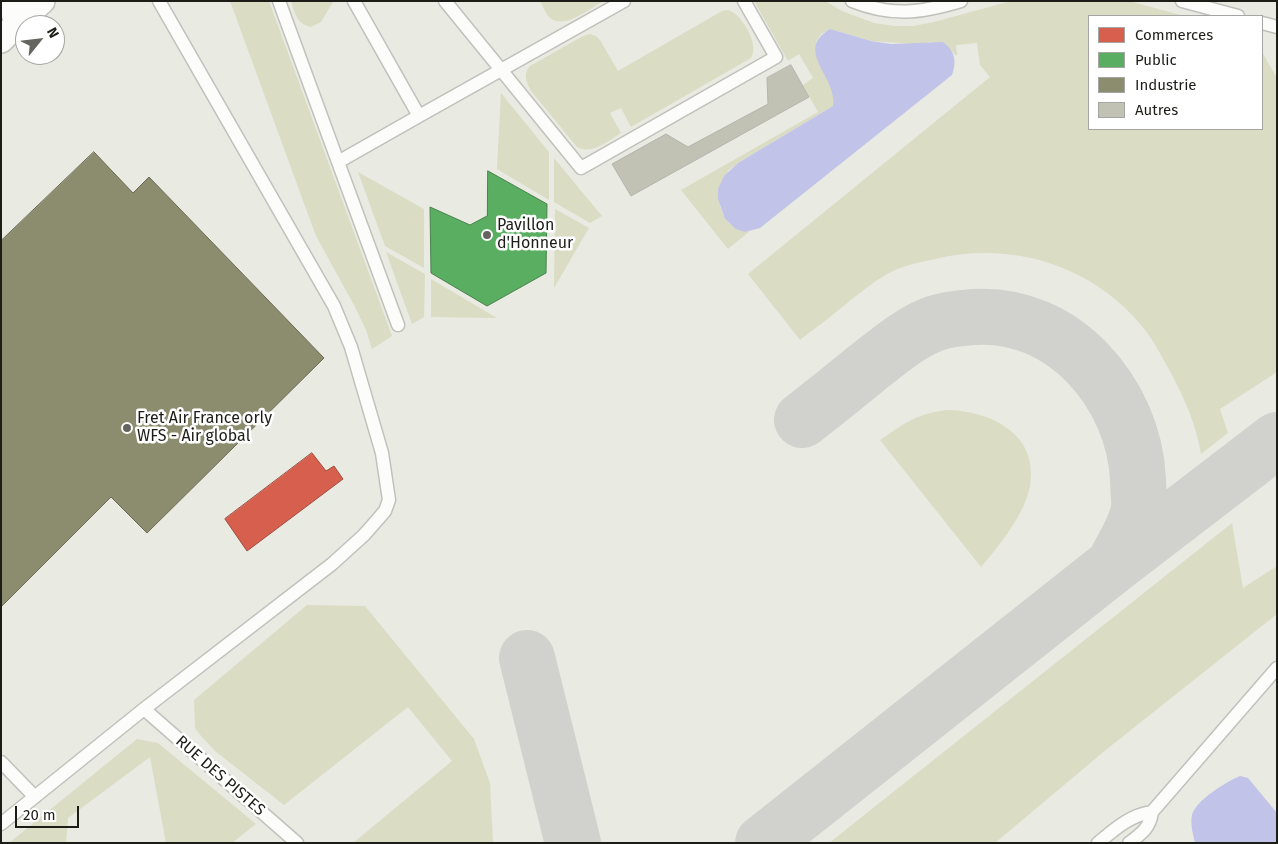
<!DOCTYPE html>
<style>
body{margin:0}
#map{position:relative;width:1278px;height:844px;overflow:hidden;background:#e9eae2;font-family:"Fira Sans",sans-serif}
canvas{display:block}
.frame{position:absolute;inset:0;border:2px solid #1d1d18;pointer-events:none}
.legend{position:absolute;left:1088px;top:15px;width:175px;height:115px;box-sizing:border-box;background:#fff;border:1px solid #a5a5a3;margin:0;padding:6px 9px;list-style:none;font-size:15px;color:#1d1d18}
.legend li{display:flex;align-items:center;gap:10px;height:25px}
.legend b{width:25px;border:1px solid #a5a5a3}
.north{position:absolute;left:15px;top:15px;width:50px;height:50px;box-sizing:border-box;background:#fff;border:1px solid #a5a5a3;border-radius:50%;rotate:61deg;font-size:14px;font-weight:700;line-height:20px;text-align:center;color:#1d1d18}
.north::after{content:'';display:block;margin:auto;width:18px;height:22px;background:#64655f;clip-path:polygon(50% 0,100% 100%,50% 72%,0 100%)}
.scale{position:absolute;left:15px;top:806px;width:64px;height:22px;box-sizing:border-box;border:2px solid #1d1d18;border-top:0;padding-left:6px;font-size:15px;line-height:18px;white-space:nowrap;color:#1d1d18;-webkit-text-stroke:4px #fff;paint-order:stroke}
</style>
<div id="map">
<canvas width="1278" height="844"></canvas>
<div class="frame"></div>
<ul class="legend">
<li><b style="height:14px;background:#d6604d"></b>Commerces</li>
<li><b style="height:14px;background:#5aae61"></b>Public</li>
<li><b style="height:14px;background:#8c8c6e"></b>Industrie</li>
<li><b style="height:14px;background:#c1c2b3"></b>Autres</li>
</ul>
<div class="north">N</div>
<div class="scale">20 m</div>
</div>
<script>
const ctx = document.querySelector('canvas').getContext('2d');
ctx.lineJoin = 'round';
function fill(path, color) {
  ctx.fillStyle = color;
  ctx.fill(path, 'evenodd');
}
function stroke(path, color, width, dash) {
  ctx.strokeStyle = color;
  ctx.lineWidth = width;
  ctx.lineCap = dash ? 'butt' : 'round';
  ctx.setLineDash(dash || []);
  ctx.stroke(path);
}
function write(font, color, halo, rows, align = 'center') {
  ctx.font = font + ' "Fira Sans",sans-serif';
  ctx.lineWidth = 5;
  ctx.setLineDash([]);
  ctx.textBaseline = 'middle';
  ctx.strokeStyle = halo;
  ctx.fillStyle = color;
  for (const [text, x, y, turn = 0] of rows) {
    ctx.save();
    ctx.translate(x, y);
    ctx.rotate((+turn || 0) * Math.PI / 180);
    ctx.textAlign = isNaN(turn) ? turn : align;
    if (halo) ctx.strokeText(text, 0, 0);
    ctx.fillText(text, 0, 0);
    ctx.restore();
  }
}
fill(new Path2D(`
 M230,1H269L392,336L372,349L366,330L354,305L316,236Z
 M291,1H333V2L321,22L311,27C297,24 295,14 291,1Z
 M540,1H603C589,9 562,32 548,16C545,12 543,6 540,1Z
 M754,1H825L842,11L874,23L895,26H913L934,22L1011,1H1129L1184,16H1089V129H1262V52L1277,78V372L1220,409L1228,433L1201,454C1196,424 1185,400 1171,373C1162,357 1153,339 1141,325C1090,264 1010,241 935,259C921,262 905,265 891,272C877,279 864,290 851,300C834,314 817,327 800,340L748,274L990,77L980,65L977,43L956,45L957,55H955L952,51L932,42L915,44L871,41L830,29L821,34L816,42L833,94V106L738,163L728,171L720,206L725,219L730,224L745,232L750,231L728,249L681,190L818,112L803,85L813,78L799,54L788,61Z
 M728,10C742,14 760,45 751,58L631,127L621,108L610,113L621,133C608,141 592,155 577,147L531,91C526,82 523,74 530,66L583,36L590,34L596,36L600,40L618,71L722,11Z
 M501,93L549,152V200L497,169Z
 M554,158L602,216L590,223L554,202Z
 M358,172L424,209V268L385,246Z
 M555,209L589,228L554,288Z
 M386,252L425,274L424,317L412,324Z
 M431,279L497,318L431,317Z
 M947,410C991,411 1039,434 1030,486C1025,514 999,546 981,567L880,440C905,423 916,414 947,410Z
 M1232,523L1243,588L1277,566V614L1107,749L995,843H829Z
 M307,605L365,606L474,739L490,783L493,843H353L452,761L408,707L284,805L215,751L201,736L195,728L194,700Z
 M137,739L158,743L256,824L232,843H166L150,757L68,818L66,843H9Z`), '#dbdcc4');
fill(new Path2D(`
 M830,29L871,41L891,44L943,42C955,51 957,61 952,75L760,228L745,232L736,229L725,219L718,199V189L724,176L738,163L833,106C838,77 793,51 830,29Z
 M1240,776L1248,778L1277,813V843H1195C1193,834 1190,824 1192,815C1196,800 1226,782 1240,776Z`), '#c1c3e9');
const shops = new Path2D(`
 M312,453L326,471L334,466L343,479L247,551L225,519Z`);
fill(shops, '#d6604d');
stroke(shops, '#9e4c3d', 1);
const public = new Path2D(`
 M488,171L547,204L546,273L487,306L431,273L430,207L470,225L487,216Z`);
fill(public, '#5aae61');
stroke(public, '#48824b', 1);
const industry = new Path2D(`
 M94,152L133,193L149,177L324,358L147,533L111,497L1,607V241Z`);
fill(industry, '#8c8c6e');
stroke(industry, '#6b6b54', 1);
stroke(new Path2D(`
 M802,420C824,403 845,386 867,368C888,352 910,332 936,323C948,319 962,318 974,317C1064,311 1134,394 1138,479C1138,491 1141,507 1137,517C1133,532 1121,550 1114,565
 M527,658L573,843
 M763,843L1114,565L1277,440`), '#d1d2cd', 56);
const building = new Path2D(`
 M791,65L809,97L631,196L612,164L666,134L688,147L768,104L767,78Z`);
fill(building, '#c1c2b3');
stroke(building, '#b3b4ad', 1);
const service = new Path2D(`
 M279,1L338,162L419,116
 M354,1L419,116L624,1
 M445,1L581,168L776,57L744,1
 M852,1C892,17 921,13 961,1
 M1182,1L1238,16
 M1262,23L1277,27
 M338,162L398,325
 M144,709L297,843
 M1,762L35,797
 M1,824L144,709L332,564L364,535L385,511L389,500L382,453L351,347L334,306L159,1
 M1098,843C1115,829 1130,815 1152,812
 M1129,843C1141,834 1150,828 1152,812L1277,668`);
const minor = new Path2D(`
 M9,1L18,23L42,1
 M1,40L18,23`);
stroke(service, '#c0c1bb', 15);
stroke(minor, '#c0c1bb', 28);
stroke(service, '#fcfcfb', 12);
stroke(minor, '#fcfcfb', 25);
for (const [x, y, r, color] of [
 [487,235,5,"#64655f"],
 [127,428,5,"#64655f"]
]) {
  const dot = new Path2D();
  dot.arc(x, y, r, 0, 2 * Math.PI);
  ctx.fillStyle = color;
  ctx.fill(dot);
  stroke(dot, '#fff', 2);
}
write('16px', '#1d1d18', '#fff', [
 ["Pavillon",497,226],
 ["d'Honneur",497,244],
 ["Fret Air France orly",137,419],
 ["WFS - Air global",137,437]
], 'left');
write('16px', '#1d1d18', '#fff', [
 ["RUE DES PISTES",220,776,41]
]);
</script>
